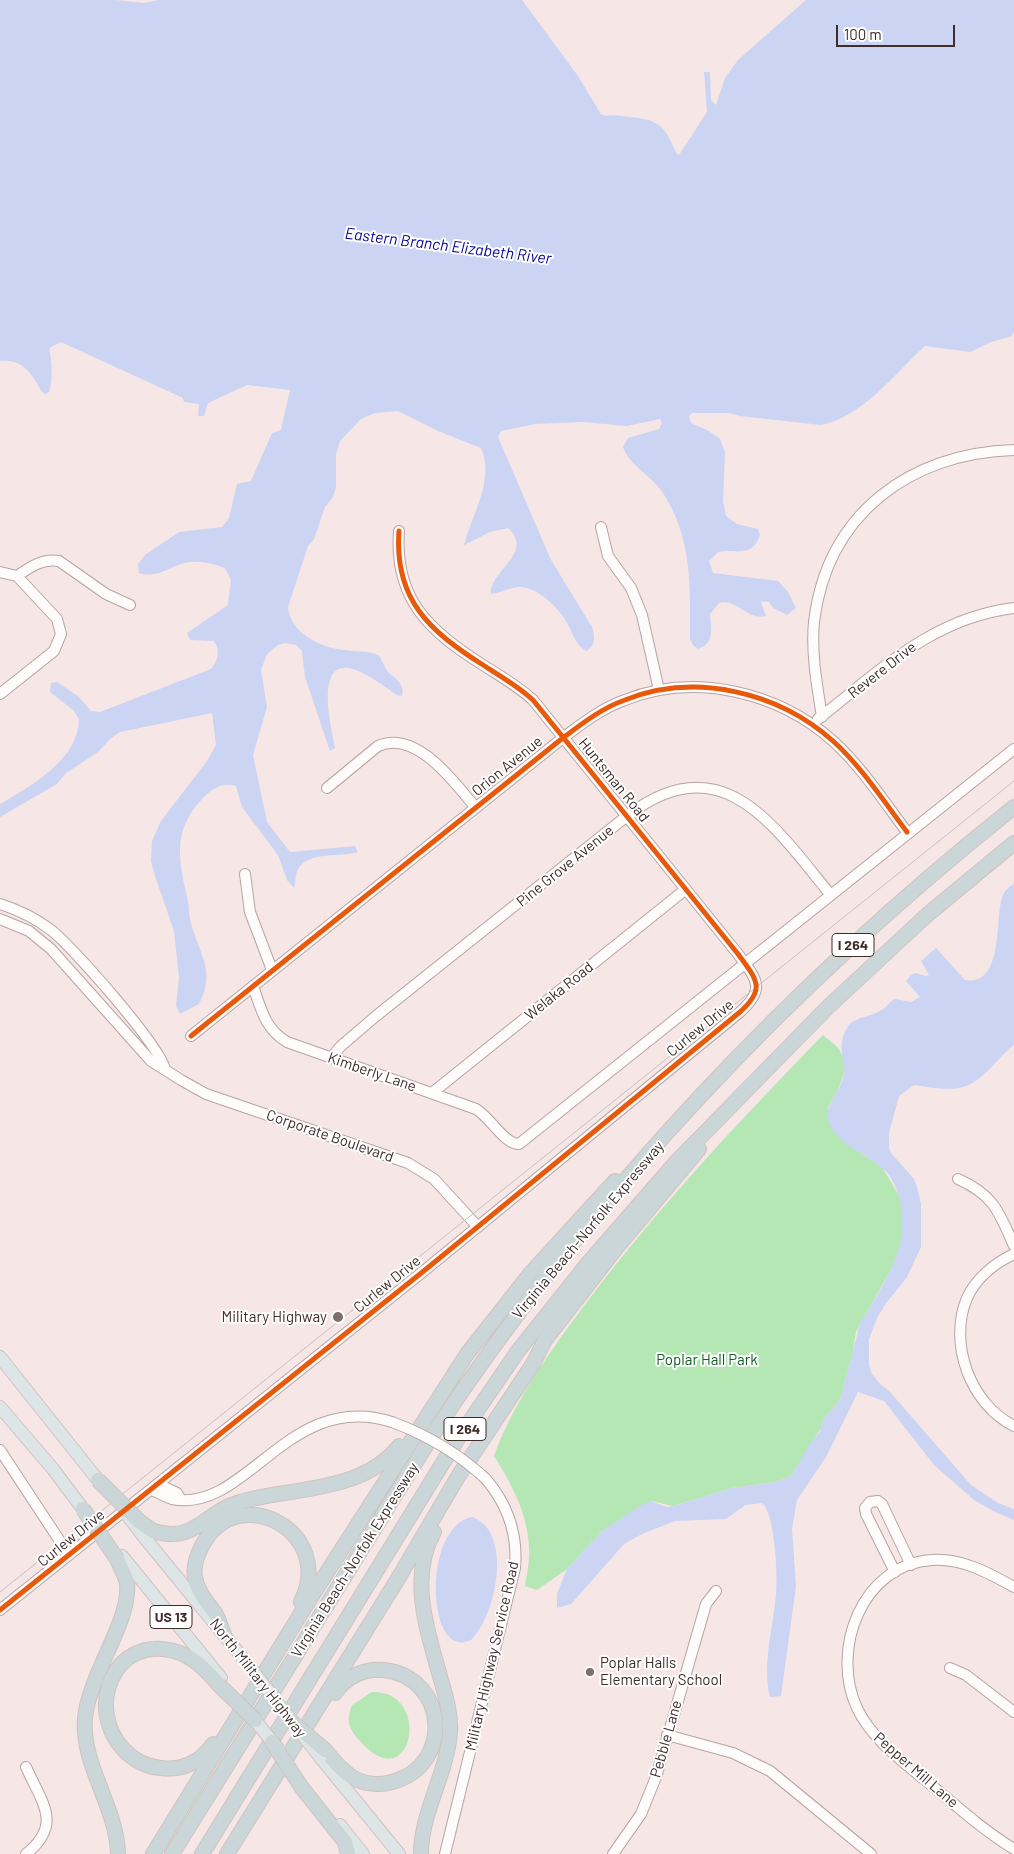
<!DOCTYPE html>
<style>
body{margin:0}
#map{position:relative;width:1014px;height:1854px;overflow:hidden;background:#f6e6e5;font-family:Barlow,sans-serif}
canvas{display:block}
.scale{position:absolute;left:836px;top:25px;width:119px;height:22px;box-sizing:border-box;border:2px solid #3f2d2a;border-top:0;padding-left:6px;font-size:15px;line-height:18px;white-space:nowrap;color:#3f2d2a;-webkit-text-stroke:4px #fff;paint-order:stroke}
</style>
<div id="map">
<canvas width="1014" height="1854"></canvas>
<div class="scale">100 m</div>
</div>
<script>
const ctx = document.querySelector('canvas').getContext('2d');
ctx.lineJoin = 'round';
function fill(path, color) {
  ctx.fillStyle = color;
  ctx.fill(path, 'evenodd');
}
function stroke(path, color, width, dash) {
  ctx.strokeStyle = color;
  ctx.lineWidth = width;
  ctx.lineCap = dash ? 'butt' : 'round';
  ctx.setLineDash(dash || []);
  ctx.stroke(path);
}
function write(font, color, halo, rows, align = 'center') {
  ctx.font = font + ' Barlow,sans-serif';
  ctx.lineWidth = 4;
  ctx.setLineDash([]);
  ctx.textBaseline = 'middle';
  ctx.strokeStyle = halo;
  ctx.fillStyle = color;
  for (const [text, x, y, turn = 0] of rows) {
    ctx.save();
    ctx.translate(x, y);
    ctx.rotate((+turn || 0) * Math.PI / 180);
    ctx.textAlign = isNaN(turn) ? turn : align;
    if (halo) ctx.strokeText(text, 0, 0);
    ctx.fillText(text, 0, 0);
    ctx.restore();
  }
}
fill(new Path2D(`
 M823,1035C828,1040 837,1045 840,1051C851,1069 837,1093 828,1108L844,1142L882,1167L900,1197L903,1215V1237L894,1264L856,1332L853,1351L840,1400L823,1420L821,1428L791,1476L776,1482L732,1488L673,1506L651,1501L602,1531L567,1569L537,1590L525,1586C527,1574 530,1560 529,1547C528,1514 511,1483 494,1456C515,1397 561,1336 599,1286C669,1196 743,1117 823,1035Z
 M372,1692C434,1690 412,1802 359,1740C348,1728 346,1720 352,1705Z`), '#b5e7b4');
fill(new Path2D(`
 M0,0H115L144,3L158,0H522L578,76L601,114L606,116C614,114 622,116 629,117C661,120 664,126 677,154L679,155L707,112L704,72H710L711,100L716,105L725,78L738,60L806,0H1014V331L1012,336L991,342L970,352L925,346C894,374 864,416 821,425L740,416L729,413H692L689,416L691,423L709,431L720,439L725,452L723,501L726,516L737,524L758,529L760,535C752,559 735,548 718,552L709,561L713,573L778,581L788,592L796,608L787,615L773,608L769,602L762,601L761,603L766,616C747,621 737,598 719,603L710,614C711,629 715,643 698,649L693,645L690,639C690,585 693,537 661,490C650,475 628,464 623,447L628,438L659,429L662,423L660,419L627,426L583,422L535,424L501,431L498,437L551,560L592,627C595,637 596,646 586,651C574,644 572,630 565,619C556,606 538,588 521,587C512,586 500,593 491,594C490,570 535,553 508,528L490,532L464,545C472,515 495,479 481,448L438,431L398,411L375,413L361,419L340,441L336,454V487L333,497L325,507L314,539L308,546L288,607C290,633 320,647 343,650C356,652 366,650 378,655C383,660 384,668 389,673C396,679 405,684 402,696L397,695C383,686 369,674 353,669C313,658 332,729 335,748L330,751L305,677L302,651L296,645L286,643L278,645L267,654L261,670L267,707L253,755L267,822L290,852L355,846L358,852C340,858 310,850 298,869C295,874 296,882 294,888L287,880L278,855L242,807L236,786C222,782 213,788 203,798C171,831 179,861 188,901C189,909 189,916 191,924C200,955 216,972 199,1004L180,1014L176,1006L179,978L174,931L155,876L151,861L152,841L161,821L207,761L216,745L212,713L120,732L110,739L98,752L66,773L57,784L0,817V804C30,787 79,759 79,719L73,710L50,692L51,683L57,682L79,697L91,711L100,712L211,669C218,660 221,651 214,641L190,640L187,633L228,605L231,580L225,568C214,564 202,561 189,562C171,565 158,579 139,573L138,564L145,555L179,532L222,527L229,518L237,484L251,481L272,433L281,430L290,390L247,385L208,403L204,416H198L199,404L184,402L183,398L61,342L49,348C52,359 53,381 49,392L46,394L42,392C32,374 23,358 0,361Z
 M1014,884V1045C998,1057 985,1079 966,1086C951,1092 929,1087 914,1085L899,1096L889,1133V1148L891,1153L914,1179L917,1187L921,1204V1247L907,1277L887,1302L877,1318L869,1339V1365L872,1374L880,1384L890,1392L971,1485L998,1503L1014,1509V1520L995,1512L974,1500L934,1465L884,1401L858,1392L826,1457L797,1500L792,1529L796,1586L781,1696L770,1697C762,1664 773,1628 776,1595C778,1577 775,1513 762,1503L745,1505L726,1519L675,1521L642,1534L624,1544L571,1604L557,1608V1594L567,1569L602,1531L636,1508L651,1501L666,1507L673,1506L732,1488L776,1482L791,1476L810,1444L820,1431L823,1420L840,1400L861,1320L865,1316C885,1281 908,1248 901,1207C899,1193 893,1176 881,1167C865,1153 838,1145 829,1123C823,1106 840,1093 843,1077C846,1058 835,1045 849,1025C856,1017 872,1016 880,1011C886,1008 889,1002 895,999L911,1002L920,997L906,981L910,976L915,973L926,976L929,975L921,961L936,948L965,980C1005,987 994,916 1003,895C1005,890 1010,886 1014,884Z
 M472,1517C514,1532 496,1616 471,1640C426,1662 422,1526 472,1517Z`), '#cbd4f3');
const minor = new Path2D(`
 M601,527L608,556L631,588L642,615L659,690
 M0,572L17,576C30,567 43,558 59,561L106,594L130,605
 M0,694L54,651L61,634L57,619L17,576
 M822,717C817,685 811,653 814,622C827,514 910,453 1014,450
 M818,719C880,671 932,618 1014,608
 M327,788L378,746C416,729 454,782 476,808
 M245,874L250,912L272,970
 M0,904C19,910 35,918 51,930C73,947 159,1045 165,1069
 M0,919L29,931L51,949L151,1061L181,1080L206,1094L408,1163L434,1179L478,1227
 M253,986C261,1009 265,1029 287,1042L476,1109C490,1117 505,1145 519,1144L1014,749
 M191,1036L564,737C583,723 602,708 625,700C695,672 778,692 833,741C861,766 885,803 907,832
 M331,1058L341,1046L376,1016L627,816C722,743 774,826 830,894
 M432,1093L686,889
 M958,1179C994,1195 999,1212 1014,1246
 M1014,1254C995,1263 976,1278 967,1298C948,1343 970,1404 1014,1426
 M0,1450L69,1555
 M158,1484L177,1493L180,1498
 M151,1490C158,1492 165,1497 172,1499C247,1514 288,1389 392,1422
 M895,1572L866,1514L865,1508L870,1502L878,1501L882,1504L911,1565
 M1014,1587C989,1573 962,1558 932,1560C862,1564 830,1650 857,1708C873,1742 908,1765 936,1789C961,1810 986,1832 1014,1849
 M0,1610L425,1270L740,1012C767,988 756,979 738,954L533,700C518,686 500,676 483,665C429,631 394,599 399,531
 M950,1668L966,1675L1014,1712
 M667,1735L733,1753L770,1771L871,1854
 M26,1767C42,1803 63,1824 26,1854
 M445,1854L515,1568C518,1534 508,1505 486,1479
 M613,1854L641,1814L656,1777L706,1604L716,1591`);
const major = new Path2D(`
 M0,1357L98,1480
 M0,1407L53,1469L83,1509
 M144,1537L238,1652
 M122,1556L221,1678
 M320,1757L399,1854
 M340,1825L363,1854`);
const highway = new Path2D(`
 M153,1531C196,1544 204,1512 240,1502C292,1487 362,1493 399,1446
 M117,1559C120,1567 126,1576 127,1584C131,1620 89,1675 85,1718C81,1765 117,1807 118,1854
 M224,1634C221,1628 219,1619 215,1613C207,1602 197,1591 195,1577C193,1566 198,1553 203,1544C239,1480 336,1532 301,1602
 M213,1744C201,1762 182,1771 161,1768C147,1767 134,1760 124,1750C85,1709 113,1635 174,1651C193,1656 207,1671 219,1685
 M325,1750C333,1760 341,1770 352,1777C363,1784 379,1786 392,1782C455,1765 447,1677 384,1670C364,1668 346,1677 335,1693
 M302,1788L345,1842L348,1854
 M153,1854L308,1602L467,1354L530,1274L615,1181
 M172,1854L437,1428C594,1192 793,983 1014,807
 M202,1854L457,1440L518,1351L589,1262L677,1161L828,1007L927,915L1014,843
 M227,1854L396,1582L459,1475L533,1364L545,1340L617,1247L699,1149
 M421,1854C421,1812 447,1774 450,1732C451,1714 446,1697 441,1680C428,1632 408,1579 434,1532`);
stroke(minor, '#b5a5a4', 12);
stroke(major, '#cec4c3', 14);
stroke(highway, '#cec4c3', 16);
stroke(minor, '#fefbfb', 10);
stroke(major, '#dee5e6', 12);
stroke(highway, '#cad6d7', 14);
stroke(new Path2D(`
 M0,1592L1014,781`), '#c6c1c0', 1);
const minorBridge = new Path2D(`
 M392,1422C427,1435 459,1454 486,1479`);
const majorBridge = new Path2D(`
 M127,1515L144,1537
 M238,1652L320,1757
 M249,1713L279,1750`);
const highwayBridge = new Path2D(`
 M98,1480L139,1521L153,1531
 M83,1509L117,1559
 M219,1685L255,1720
 M291,1721L325,1750
 M272,1742L302,1788`);
stroke(minorBridge, '#b5a5a4', 12, []);
stroke(majorBridge, '#cec4c3', 14, []);
stroke(highwayBridge, '#cec4c3', 16, []);
stroke(minorBridge, '#fefbfb', 10);
stroke(majorBridge, '#dee5e6', 12);
stroke(highwayBridge, '#cad6d7', 14);
stroke(new Path2D(`
 M191,1036L564,737C583,723 602,708 625,700C695,672 778,692 833,741C861,766 885,803 907,832
 M0,1610L425,1270L740,1012C767,988 756,979 738,954L533,700C518,686 500,676 483,665C429,631 394,599 399,531`), '#e8590c', 5);
for (const [x, y, r, color] of [
 [338,1317,6,"#7f6e6b"],
 [590,1672,5,"#7f6e6b"]
]) {
  const dot = new Path2D();
  dot.arc(x, y, r, 0, 2 * Math.PI);
  ctx.fillStyle = color;
  ctx.fill(dot);
  stroke(dot, '#fff', 2);
}
for (const [x, y, w] of [
 [853,945,42],
 [465,1429,42],
 [171,1617,42]
]) {
  const box = new Path2D();
  box.roundRect(x - w / 2, y - 11.5, w, 23, 4);
  ctx.fillStyle = '#fff';
  ctx.fill(box);
  stroke(box, '#3f2d2a', 1);
}
write('bold 14px', '#3f2d2a', null, [
 ["I 264",853,945],
 ["I 264",465,1429],
 ["US 13",171,1617]
]);
write('15px', '#3f2d2a', '#fff', [
 ["Revere Drive",882,670,-38],
 ["Orion Avenue",507,766,-39],
 ["Huntsman Road",614,780,51],
 ["Pine Grove Avenue",565,866,-39],
 ["Welaka Road",559,991,-39],
 ["Curlew Drive",700,1028,-39],
 ["Kimberly Lane",372,1072,19],
 ["Corporate Boulevard",330,1136,19],
 ["Virginia Beach-Norfolk Expressway",588,1230,-50],
 ["Curlew Drive",387,1284,-39],
 ["Curlew Drive",71,1538,-39],
 ["Virginia Beach-Norfolk Expressway",355,1560,-58],
 ["Military Highway Service Road",492,1656,-77],
 ["North Military Highway",258,1678,52],
 ["Pebble Lane",666,1739,-74],
 ["Pepper Mill Lane",916,1770,41]
]);
write('15px', '#3f2d2a', '#fff', [
 ["Military Highway",327,1317],
 ["Poplar Halls",600,1663,"left"],
 ["Elementary School",600,1680,"left"]
], 'right');
write('15px', '#115f23', '#fff', [
 ["Poplar Hall Park",707,1360]
]);
write('italic 16px', '#0b048e', '#fff', [
 ["Eastern Branch Elizabeth River",448,246,7]
]);
</script>
